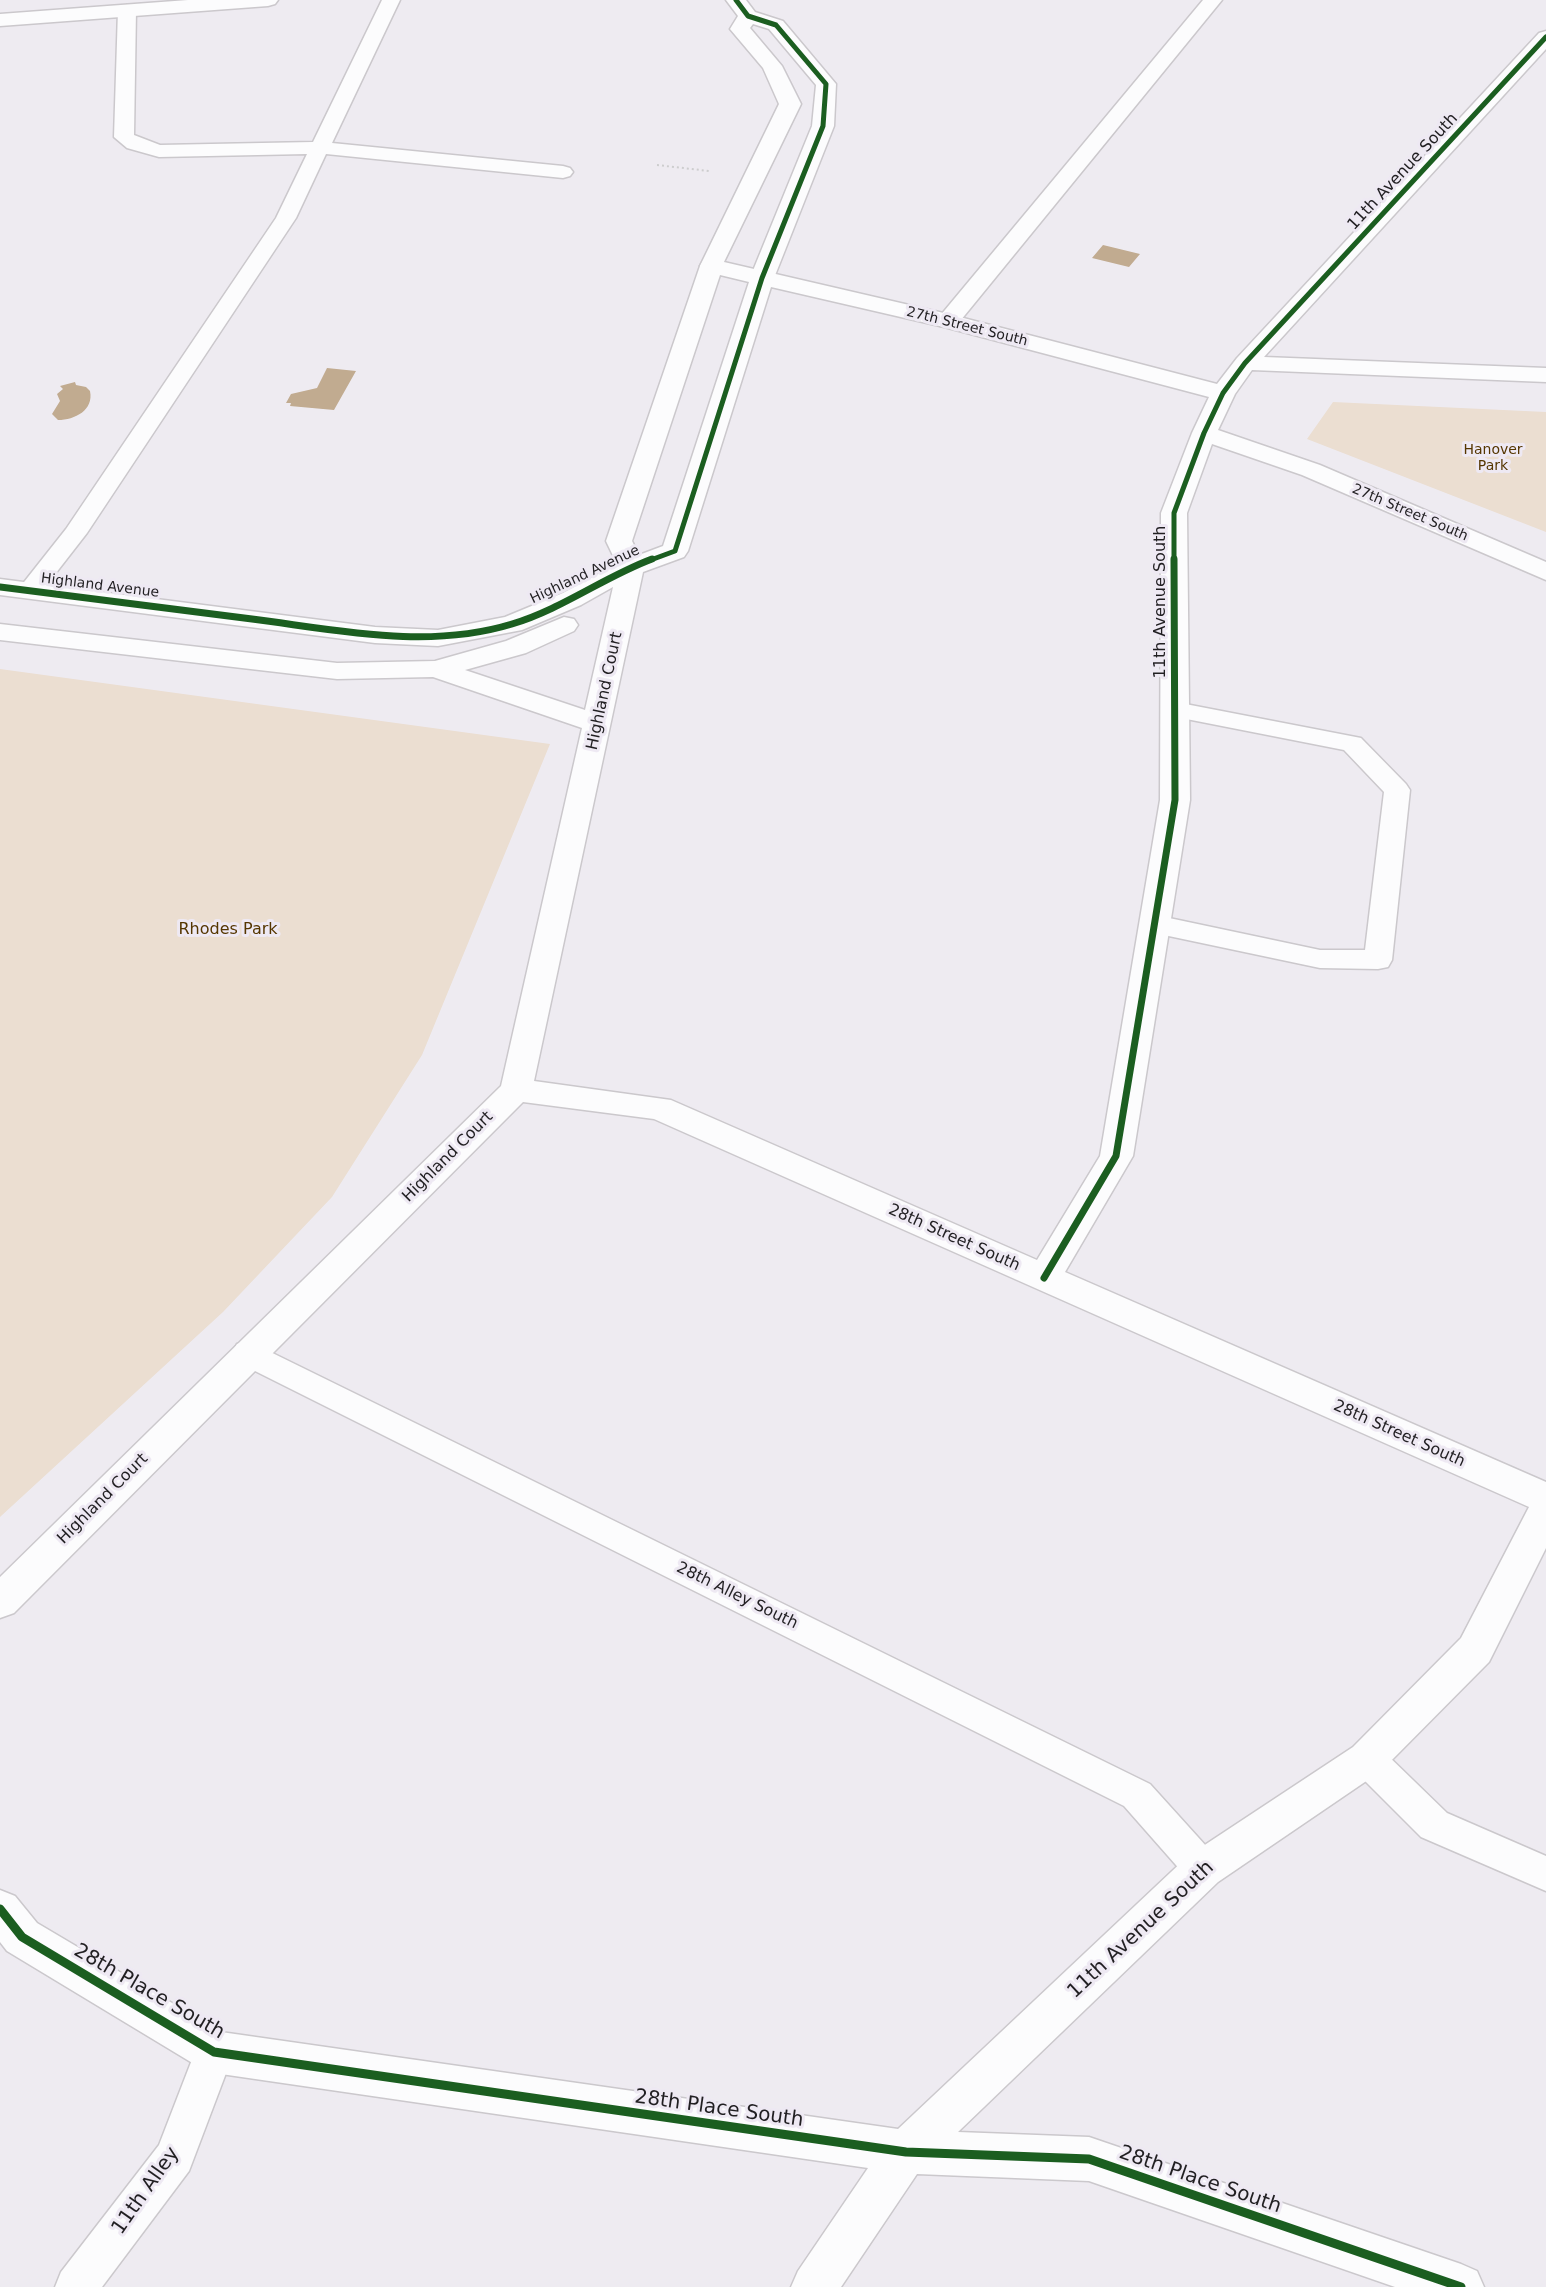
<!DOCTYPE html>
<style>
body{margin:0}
canvas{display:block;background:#eeebf1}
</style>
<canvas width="1546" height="2287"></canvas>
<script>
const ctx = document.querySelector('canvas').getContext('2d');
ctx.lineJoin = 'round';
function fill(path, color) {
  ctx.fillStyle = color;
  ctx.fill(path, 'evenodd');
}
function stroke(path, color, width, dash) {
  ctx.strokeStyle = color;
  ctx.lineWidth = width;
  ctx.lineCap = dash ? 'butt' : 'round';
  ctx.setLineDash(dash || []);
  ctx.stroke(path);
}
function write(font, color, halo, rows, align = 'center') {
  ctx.font = font + ' "DejaVu Sans",sans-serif';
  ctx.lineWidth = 6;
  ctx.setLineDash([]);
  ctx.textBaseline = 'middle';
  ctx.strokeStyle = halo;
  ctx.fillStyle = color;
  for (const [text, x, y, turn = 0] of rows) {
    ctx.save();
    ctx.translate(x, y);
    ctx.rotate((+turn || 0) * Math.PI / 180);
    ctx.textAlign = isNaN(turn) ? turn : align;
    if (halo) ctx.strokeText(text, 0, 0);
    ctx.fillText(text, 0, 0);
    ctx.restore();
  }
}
fill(new Path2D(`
 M1333,402L1546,412V532L1307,439Z
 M0,669L550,744L422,1055L332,1197L223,1312L0,1517Z`), '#ebded1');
fill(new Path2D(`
 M1103,245L1140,254L1129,267L1092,258Z
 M327,368L356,371L334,410L290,406L291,403H286L291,394L317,388Z
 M75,382L76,385L86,387L90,391C94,410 75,420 58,420L52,414L60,401L57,394L63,389L60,386Z`), '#c1ab90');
const service = new Path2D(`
 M382,0H400L332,143L563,166L570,168L573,172L570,176L563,178L326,154L296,218L87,533L38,596L29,598L20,596L17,591L66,529L276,218L307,154L159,157L127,148L114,137L118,10L127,5L136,10L134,135L160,145L313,142Z
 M1203,0H1222L956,326H940L937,321L940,316Z
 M1175,702L1361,738L1406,784L1410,790L1392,960L1388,967L1378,969L1320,968L1145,931L1141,924L1145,917L1155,915L1320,950H1365L1384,792L1344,750L1166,715L1162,710L1166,705Z
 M248,1341L1150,1784L1216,1857L1222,1869L1216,1881L1203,1886L1190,1881L1124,1806L237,1362L232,1353L237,1344Z
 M1367,1743L1380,1748L1447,1813L1546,1856V1891L1421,1837L1354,1770L1349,1759L1354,1748Z
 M214,2033L228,2039L234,2052L189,2171L102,2287H55L61,2272L159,2145L200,2039Z`);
const minor = new Path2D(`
 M1546,31V49L1264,357L1546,368V382L1252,370L1235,394L1218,430L1320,465L1546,562V580L1302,475L1212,444L1187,513L1190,800L1133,1156L1065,1272L1546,1482V1548L1489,1662L1381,1771L1218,1882L958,2132L1089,2137L1461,2264L1477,2271L1484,2287H1395L1089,2181L917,2174L841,2287H791L798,2271L868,2168L214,2073L199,2067L7,1951L0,1942V1890L15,1896L37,1923L221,2032L898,2129L1188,1856L1353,1747L1461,1638L1529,1507L654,1119L523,1102L14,1613L0,1618V1577L501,1086L582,728L433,677L337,679L0,640V624L337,663L435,661L506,641L564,617L574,619L578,625L574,631L526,653L465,670L585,710L613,587L581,605L522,630L438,646L375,643L0,595V579L375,627L438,630L505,617L563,593L617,564L606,541L700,266L703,261L711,259L948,314L1217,384L1237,358L1539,33ZM720,275L749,282L663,546L639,555L632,541ZM771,287L944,327L1209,397L1192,433L1161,513L1160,800L1100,1156L1037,1260L671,1100L534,1081L643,572L684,557L688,551Z`);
const tertiary = new Path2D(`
 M726,0H746L755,12L783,21L836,84L834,126L774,278L770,283H754L750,278L812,126L816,85L769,29L753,24L750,28L782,66L801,104L722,266L719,271H703L700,266L779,104L763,68L730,29L738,16Z`);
const secondary = new Path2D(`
 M188,0H278L275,4L268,6L0,26V14Z`);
stroke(service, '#cbc8cc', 3);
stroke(minor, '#cbc8cc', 3);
stroke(tertiary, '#cbc8cc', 3);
stroke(secondary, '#cbc8cc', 3);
stroke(new Path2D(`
 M657,165L709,171`), '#cdcdce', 2, [2, 3]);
fill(service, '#fcfcfd');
fill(minor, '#fcfcfd');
fill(tertiary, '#fcfcfd');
fill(secondary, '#fcfcfd');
stroke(new Path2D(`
 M648,561L675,551L762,278L823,126L826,84L776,25L748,16L736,0
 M1174,561V513L1204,433L1223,393L1245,363L1546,37`), '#1b5e20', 5);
stroke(new Path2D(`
 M0,587C84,598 168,608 252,619C338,630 427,650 512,624C562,609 604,577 652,559
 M1044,1278L1116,1156L1175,800L1174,559`), '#1b5e20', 7);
stroke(new Path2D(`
 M0,1909L22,1937L214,2052L906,2152L1089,2159L1461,2287`), '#1b5e20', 9);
write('14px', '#211f22', '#eee9f3', [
 ["27th Street South",967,327,14],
 ["27th Street South",1410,513,23],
 ["Highland Avenue",585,575,-25],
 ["Highland Avenue",100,586,7]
]);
write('14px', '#553600', '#eee9f3', [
 ["Hanover",1493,450],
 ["Park",1493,466]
]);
write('16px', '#211f22', '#eee9f3', [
 ["11th Avenue South",1403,172,-47],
 ["11th Avenue South",1161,602,-90],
 ["Highland Court",605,691,-78],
 ["Highland Court",448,1157,-45],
 ["28th Street South",954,1238,24],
 ["28th Street South",1399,1434,24],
 ["Highland Court",103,1499,-45],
 ["28th Alley South",737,1596,26]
]);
write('16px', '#553600', '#eee9f3', [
 ["Rhodes Park",228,930]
]);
write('20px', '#211f22', '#eee9f3', [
 ["11th Avenue South",1141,1930,-43],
 ["28th Place South",149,1992,30],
 ["28th Place South",719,2109,8],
 ["28th Place South",1200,2180,19],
 ["11th Alley",146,2191,-55]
]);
</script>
